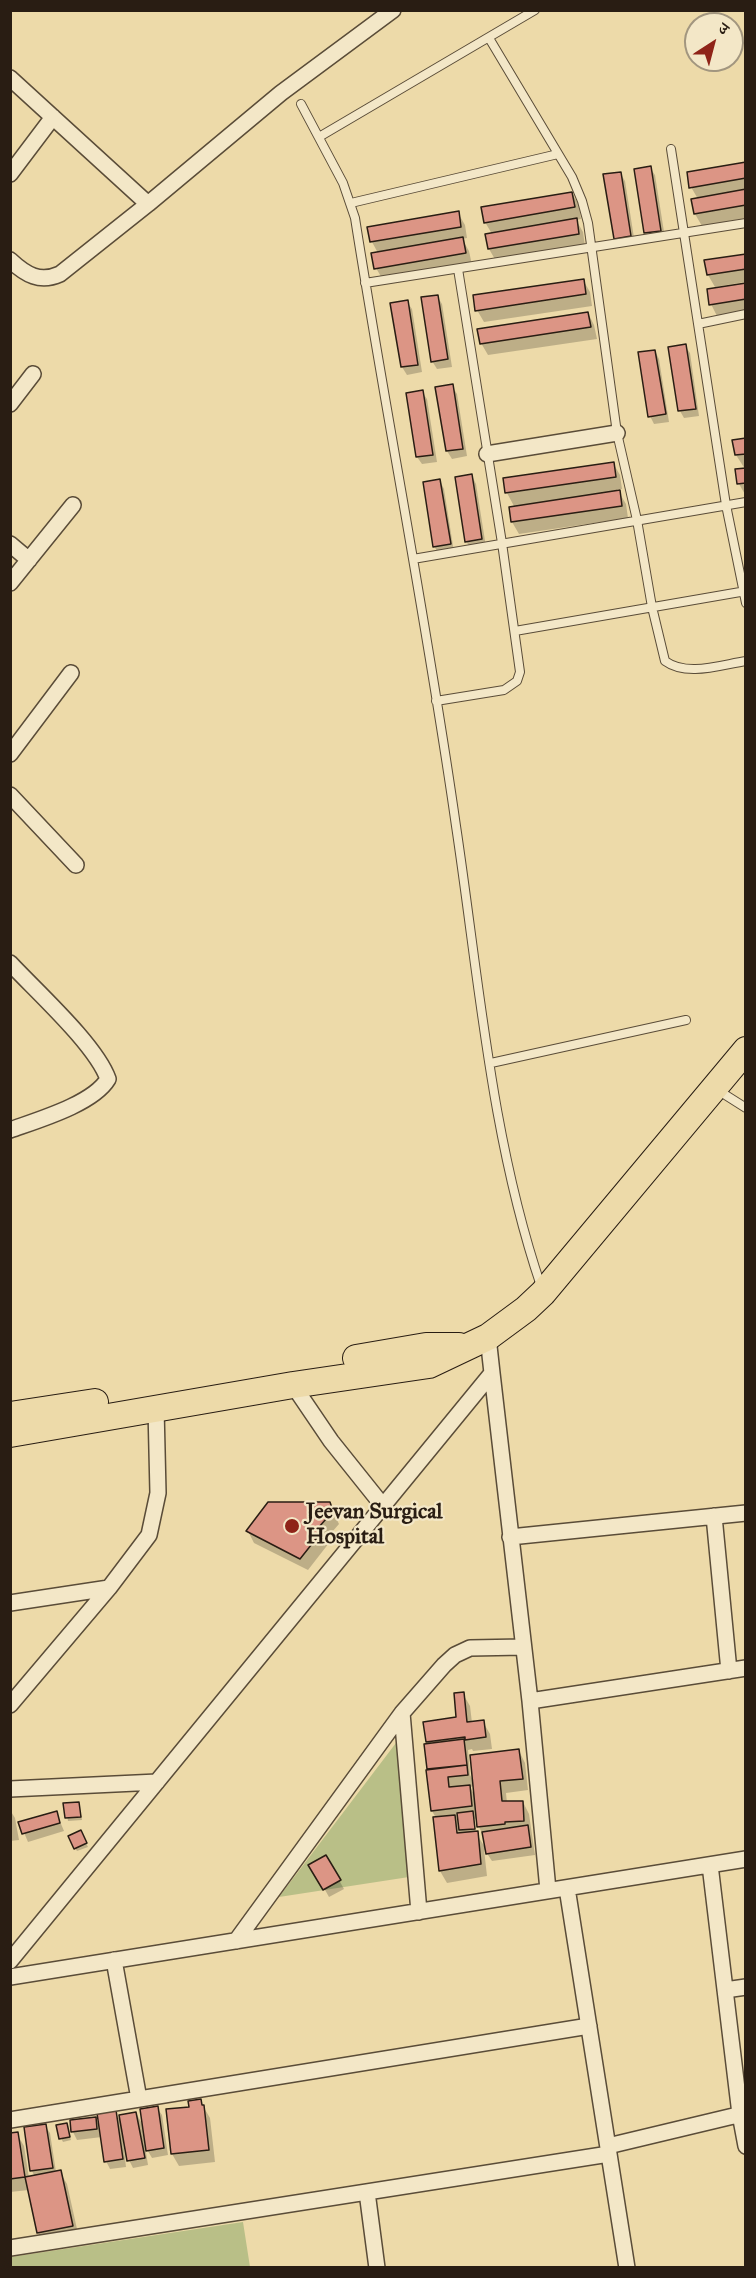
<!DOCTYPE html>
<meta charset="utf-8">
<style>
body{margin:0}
#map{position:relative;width:756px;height:2278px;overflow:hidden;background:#eddaa9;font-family:"IM FELL Great Primer","Noto Serif Devanagari",serif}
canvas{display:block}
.frame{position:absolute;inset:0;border:12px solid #291d13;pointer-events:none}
.north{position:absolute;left:684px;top:12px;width:60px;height:60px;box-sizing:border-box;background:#f3e7c7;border:2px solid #a2967f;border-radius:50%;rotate:36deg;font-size:16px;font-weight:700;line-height:24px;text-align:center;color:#291d13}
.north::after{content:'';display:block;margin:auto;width:21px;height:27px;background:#8f2418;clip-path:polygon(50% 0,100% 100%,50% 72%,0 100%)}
</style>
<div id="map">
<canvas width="756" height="2278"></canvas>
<div class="frame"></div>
<div class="north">उ</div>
</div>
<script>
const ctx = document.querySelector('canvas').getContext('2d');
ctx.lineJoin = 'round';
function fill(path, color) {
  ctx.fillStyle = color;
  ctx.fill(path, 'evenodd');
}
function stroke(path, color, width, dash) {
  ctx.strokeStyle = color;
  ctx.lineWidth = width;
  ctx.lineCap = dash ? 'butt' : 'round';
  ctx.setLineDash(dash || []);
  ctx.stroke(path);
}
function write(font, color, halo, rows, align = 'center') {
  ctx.font = font + ' "IM FELL Great Primer",serif';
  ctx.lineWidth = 4.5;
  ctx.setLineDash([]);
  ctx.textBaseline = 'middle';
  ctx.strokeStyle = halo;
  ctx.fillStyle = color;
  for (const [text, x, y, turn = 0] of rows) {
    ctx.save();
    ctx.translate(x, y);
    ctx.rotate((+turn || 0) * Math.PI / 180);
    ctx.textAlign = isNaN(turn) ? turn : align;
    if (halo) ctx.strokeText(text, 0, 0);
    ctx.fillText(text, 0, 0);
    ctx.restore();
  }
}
fill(new Path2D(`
 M399,1739L409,1877L279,1897Z
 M243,2222L250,2267H11V2257Z`), '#b9bf87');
fill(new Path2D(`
 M746,164V218L702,226L695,214L698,199L691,187Z
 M650,168L655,175L665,238L650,241L645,233Z
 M620,173L625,181L635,244L620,246L615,238Z
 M572,193L579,205L581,219L576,220L583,232L585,246L496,261L489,249L487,235L492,234L485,222Z
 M458,213L465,225L467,238L462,239L469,251L472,265L383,280L376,268L378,253L372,242Z
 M746,255V312L717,316L711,304L745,285V282L715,287L708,275Z
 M583,280L590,292L592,306L484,322L477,310Z
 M437,296L442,304L452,367L437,369L432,361Z
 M407,302L412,309L422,372L407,375L402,367Z
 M588,313L594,325L597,339L488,355L481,343Z
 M685,346L690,353L699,416L684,418L680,411Z
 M655,351L659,359L669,422L654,424L650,416Z
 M452,386L457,394L467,456L452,459L447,451L437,388Z
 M422,392L427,399L437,462L422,464L417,457Z
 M746,439V496L739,484L737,470L745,469L736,455Z
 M613,463L620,475L622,489H617L626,504L628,518L519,534L512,522L515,508L507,493L504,479Z
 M472,476L476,484L486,547L471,549L466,541Z
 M440,481L444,489L454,552L439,554L434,546Z
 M329,1504L339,1524L326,1539L329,1543L308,1570L254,1543L248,1531Z
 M463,1694L470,1706L472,1723L483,1722L490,1734L492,1749L473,1751L472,1749L468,1750L470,1775L474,1782L519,1751L525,1763L528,1790L506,1793L507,1803L523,1802L529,1814L535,1855L492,1861L484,1849L487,1876L447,1883L440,1871L434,1818H436L432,1811L428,1768L429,1745L425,1723L458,1719ZM475,1786L476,1798L470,1787ZM478,1818L479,1827L484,1837L486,1849L476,1833L474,1819Z
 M79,1803L82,1820L68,1821L65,1804Z
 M10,1810L15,1818L19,1840L10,1841Z
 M56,1812L64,1831L28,1842L20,1823Z
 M82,1835L88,1847L77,1851L75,1848Z
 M326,1857L344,1889L329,1897L311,1865Z
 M200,2101L210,2118L215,2162L179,2166L172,2154Z
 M157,2108L162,2115L168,2155L152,2158L145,2146L148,2165L133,2168L129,2160L125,2141H123L126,2167L110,2169L106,2161L102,2137L77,2140L73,2132L71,2121L95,2118L101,2129L115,2112L122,2123L136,2113L144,2127Z
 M66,2125L71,2140L63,2142L61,2138Z
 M45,2126L50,2133L56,2172H60L67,2184L79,2238L45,2245L38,2233L29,2190L10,2192V2134H17L24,2146L29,2178L35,2177L32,2171L25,2128Z`), '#0003');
const building = new Path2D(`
 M746,162V178L689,188L687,172Z
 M651,166L661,231L644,233L634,169Z
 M621,172L631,236L614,239L603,174Z
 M746,189V205L694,214L691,199Z
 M572,192L575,207L484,223L481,207Z
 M459,211L461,227L370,242L367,227Z
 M577,218L579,234L488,249L485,234Z
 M463,237L466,253L374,269L371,253Z
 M746,254V269L707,275L704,260Z
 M584,279L586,294L475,311L473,295Z
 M746,283V299L709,305L707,289Z
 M438,295L448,359L431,362L421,297Z
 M408,300L418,365L401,367L390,303Z
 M588,312L591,327L480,344L477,329Z
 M686,344L696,409L678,411L668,347Z
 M655,350L666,414L648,417L638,352Z
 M453,384L463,449L446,451L435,387Z
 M423,390L433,455L416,457L406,393Z
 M746,438V454L735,455L732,440Z
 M614,462L616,477L505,493L503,478Z
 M746,468V483L737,484L735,469Z
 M472,474L482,539L465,542L455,477Z
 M440,479L451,544L433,547L423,482Z
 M620,490L622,506L511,522L509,507Z
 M268,1502H330L333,1511L319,1527L323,1530L300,1559L246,1531Z
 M464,1692L467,1722L484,1720L486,1737L465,1740V1737L426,1742L423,1722L456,1717L454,1693Z
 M464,1739L467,1765L427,1769L424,1744Z
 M519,1749L523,1779L500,1781L502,1801H523L524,1821L505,1822V1824L477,1827L470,1755Z
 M467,1765L468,1775L448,1777L449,1787L470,1785L472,1806L431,1811L426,1770Z
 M79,1802L81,1817L65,1818L63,1803Z
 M57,1811L60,1823L22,1834L18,1822Z
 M473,1811L475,1829L459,1830L457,1813Z
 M455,1815L457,1833L478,1831L481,1864L439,1871L433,1817Z
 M528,1825L531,1847L486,1854L482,1832Z
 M81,1830L87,1843L74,1849L68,1836Z
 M326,1855L341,1880L323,1890L308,1865Z
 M201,2099L202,2105H204L209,2150L171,2154L166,2109L189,2107L188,2101Z
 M158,2106L164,2148L146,2151L140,2109Z
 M116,2110L123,2159L104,2162L97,2113Z
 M136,2112L145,2158L127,2161L119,2115Z
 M96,2117L97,2129L71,2132L70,2120Z
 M67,2123L70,2137L59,2139L56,2125Z
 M46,2124L53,2168L30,2171L24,2127Z
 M18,2132L25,2177L10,2179V2133Z
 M61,2170L73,2226L37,2233L25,2177Z`);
fill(building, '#dc9585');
stroke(building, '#291d13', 1.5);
const service = new Path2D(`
 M489,38L572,177L582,201L588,223L617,433L637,520L652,607L665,661C687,677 720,665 746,661
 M301,104L343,183L355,218C387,421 427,622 456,826C479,979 491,1139 541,1286
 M319,137L535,10
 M671,149L726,505L746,603
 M351,203L558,154
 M365,283L746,223
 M698,324L746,314
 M413,559L746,502
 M515,631L746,591
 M436,701L504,690L517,681L520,672L502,543L458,269
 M491,1063L686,1020
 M716,1089L746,1108`);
const minor = new Path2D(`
 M10,78L148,204
 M10,174L53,117
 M10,260C26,275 40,283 60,274L148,204L281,93L393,10
 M10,404L33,374
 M487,454L617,433
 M10,544L29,560
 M10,583L73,505
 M10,754L71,673
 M10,795L76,865
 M10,963C37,992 96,1045 108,1079C93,1104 38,1120 10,1130
 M492,1373L530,1701L548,1890
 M293,1385L331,1441L383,1506
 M714,1516L729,1671
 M510,1537L746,1513
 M10,1603L109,1588
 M530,1701L746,1668
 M10,1705L109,1588L149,1535L158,1493L156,1408
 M402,1713L419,1912
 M10,1789L157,1782
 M710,1865L740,2114L746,2146
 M567,1888L627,2268
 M236,1941L402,1713L444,1665L455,1655L470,1648L523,1647
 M114,1960L139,2099
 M10,1961L492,1373L488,1337
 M10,1977L746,1859
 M725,1990L746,1987
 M10,2120L589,2026
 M608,2146L746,2113
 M367,2192L377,2268
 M10,2248L609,2154`);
const trunk = new Path2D(`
 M356,1358L426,1346H459
 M10,1415L95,1402
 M10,1434L293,1385L429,1365L488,1337L526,1309L543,1293L746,1050`);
stroke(service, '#5a4c38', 10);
stroke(minor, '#5a4c38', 18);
stroke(trunk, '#291d13', 28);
stroke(service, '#f3e7c7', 8);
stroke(minor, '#f3e7c7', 15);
stroke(trunk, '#eddaa9', 26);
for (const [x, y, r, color] of [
 [292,1526,8,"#8f2418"]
]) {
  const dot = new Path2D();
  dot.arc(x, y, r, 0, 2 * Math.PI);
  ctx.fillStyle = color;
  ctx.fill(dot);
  stroke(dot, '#f3e7c7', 2);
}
write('bold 22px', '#291d13', '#f3e7c7', [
 ["Jeevan Surgical",306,1513],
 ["Hospital",306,1538]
], 'left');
</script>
